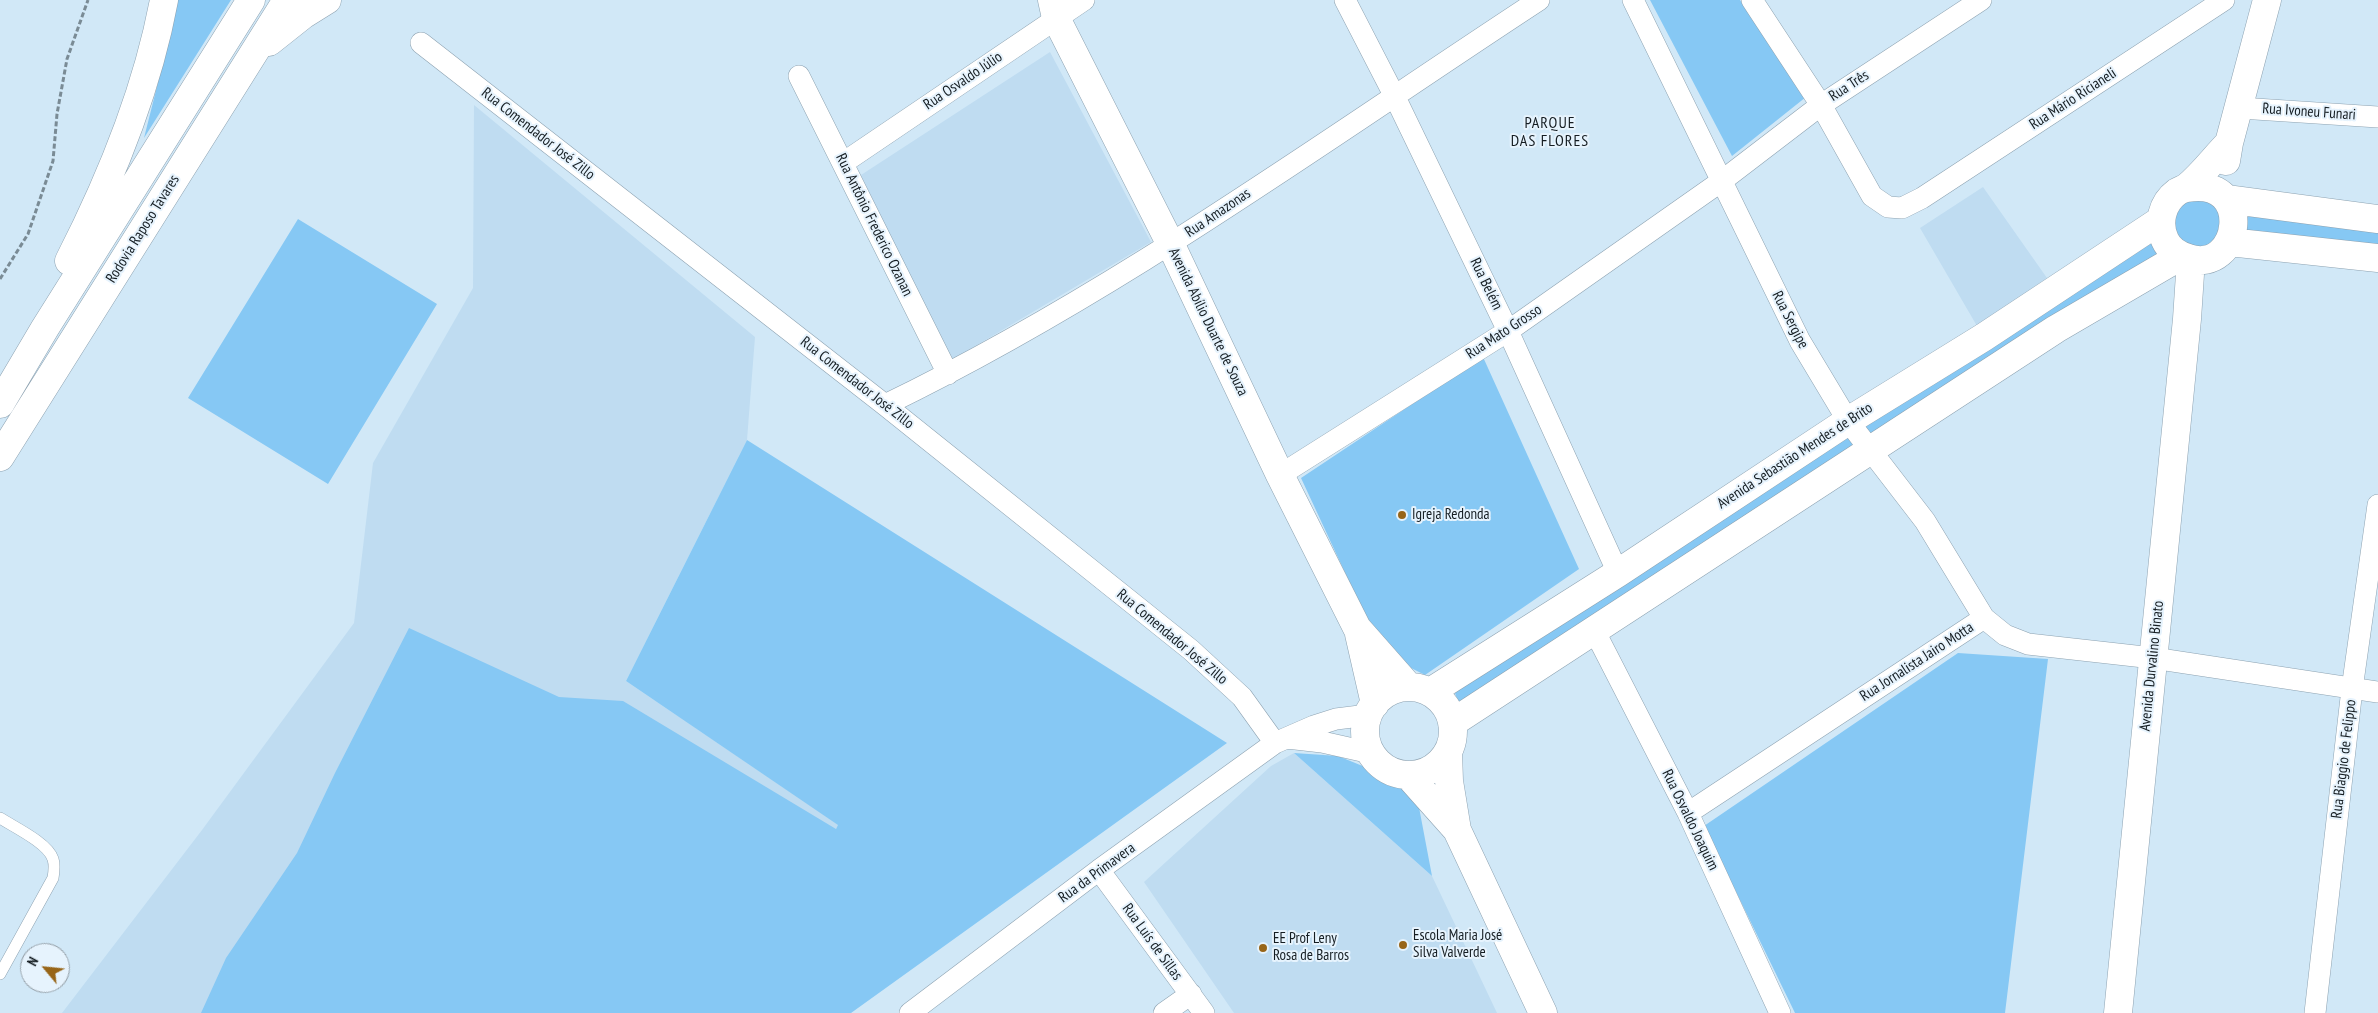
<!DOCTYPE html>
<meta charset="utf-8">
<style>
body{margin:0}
#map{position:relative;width:2378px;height:1013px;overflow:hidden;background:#d1e8f7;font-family:"PT Sans Narrow",sans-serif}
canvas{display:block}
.north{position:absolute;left:20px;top:943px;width:50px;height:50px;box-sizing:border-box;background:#e6f3fd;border:1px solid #929da5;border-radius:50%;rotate:298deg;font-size:14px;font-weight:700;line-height:20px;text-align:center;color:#151d22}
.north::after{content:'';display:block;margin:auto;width:18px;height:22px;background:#976518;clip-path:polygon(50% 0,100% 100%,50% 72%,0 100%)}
</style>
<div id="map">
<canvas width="2378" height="1013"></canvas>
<div class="north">N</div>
</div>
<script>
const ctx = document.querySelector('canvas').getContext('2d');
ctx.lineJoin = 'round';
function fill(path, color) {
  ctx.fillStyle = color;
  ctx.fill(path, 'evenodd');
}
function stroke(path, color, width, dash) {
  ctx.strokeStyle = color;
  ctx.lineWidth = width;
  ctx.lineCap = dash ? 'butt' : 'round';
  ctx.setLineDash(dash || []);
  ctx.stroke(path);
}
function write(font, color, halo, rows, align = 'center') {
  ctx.font = font + ' "PT Sans Narrow",sans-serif';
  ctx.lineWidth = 4;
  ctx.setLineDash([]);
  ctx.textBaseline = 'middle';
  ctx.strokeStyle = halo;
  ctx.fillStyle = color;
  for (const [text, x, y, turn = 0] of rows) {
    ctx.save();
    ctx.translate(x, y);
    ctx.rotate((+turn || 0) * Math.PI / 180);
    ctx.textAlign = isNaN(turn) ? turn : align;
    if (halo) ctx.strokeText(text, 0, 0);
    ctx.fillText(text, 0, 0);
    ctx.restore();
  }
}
fill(new Path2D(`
 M1050,52L1151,242L950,361L861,175Z
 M474,105L755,337L747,440L626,681L839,825L676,1013H62L202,830L354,623L373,463L473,288Z
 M1983,187L2047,278L1977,326L1920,228Z
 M1294,753L1432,876L1497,1013H1234L1144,882L1271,766Z`), '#bfdcf1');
fill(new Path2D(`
 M176,0H231L144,138L171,31Z
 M1650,0H1740L1806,97L1732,156Z
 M2175 223a24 24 0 1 1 48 0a24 24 0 1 1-48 0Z
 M2240,214L2378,230V248L2237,234Z
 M298,219L437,304L328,484L188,398Z
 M2150,235L2161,253L1460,708L1453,687Z
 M1483,357L1579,569L1425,675L1409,667L1368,622L1301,478Z
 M747,440L1227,743L851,1013H201L226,958L297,853L335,773L409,628L559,697L623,701L836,829L838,825L626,681Z
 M1958,653L2048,659L2005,1013H1795L1704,826Z
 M1294,753L1338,756L1370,769L1403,788L1418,802L1432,876Z`), '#86c8f4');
const lane = new Path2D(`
 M0,818C14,827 48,843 53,859C55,865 54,872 53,878L0,974`);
const street = new Path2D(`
 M1345,0L1394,95L1508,331L1618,573
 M1633,0L1800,341L1848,421L1925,521L1984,618
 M1752,0L1821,105L1872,196L1888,207L1902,208L1922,198L2224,0
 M421,43L885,405L1191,650L1242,697L1275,743
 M799,76L948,374
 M2240,108L2378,117
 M843,163L1084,0
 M885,405C1116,293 1325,140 1539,0
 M1280,475L1508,331L1723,180L1821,105L1981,0
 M1594,630L1688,813L1780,1013
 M1287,738L1322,742L1371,753
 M1688,813L1984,618L2005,635L2028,644L2153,658L2378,692
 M1099,870L1204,1013
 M910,1013L1099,870L1275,743L1314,726L1336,719L1368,715
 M1164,1013L1191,994
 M2315,1013L2352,689L2378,505`);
const secondary = new Path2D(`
 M1052,0L1056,18L1171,245L1280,475L1357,628L1409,687
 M2226,161L2229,143L2267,0
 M2187,188C2256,176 2241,276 2188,258C2178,255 2169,249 2165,240C2157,223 2162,203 2177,192C2180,190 2184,189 2187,187C2202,175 2215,157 2229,143
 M2226,199L2378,219
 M2229,242L2378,258
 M1359,634L1375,704
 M1365 731a44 44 0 1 1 88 0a44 44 0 1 1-88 0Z
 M1430,692L1618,573L1848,421L1984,337L2161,220
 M1452,723L2056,329L2181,256
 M1448,752L1449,781L1457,830L1543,1013
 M1408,775L1457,830
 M2118,1013L2187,319L2191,259`);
const highway = new Path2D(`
 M269,42L303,15L327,0
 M69,261C111,179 147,91 164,0
 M0,404L45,328L251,0
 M0,457L287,0`);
stroke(lane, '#8da2b1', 12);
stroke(street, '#8da2b1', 22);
stroke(secondary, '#8da2b1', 29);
stroke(highway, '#8da2b1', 29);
stroke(new Path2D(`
 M0,279L28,234L53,161L57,114L67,59L88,0`), '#7a8b95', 3, [5, 2.5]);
stroke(lane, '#fff', 11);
stroke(street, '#fff', 21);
stroke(secondary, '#fff', 28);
stroke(highway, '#fff', 28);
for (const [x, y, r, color] of [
 [1402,515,5,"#976518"],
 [1403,945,5,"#976518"],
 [1263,948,5,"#976518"]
]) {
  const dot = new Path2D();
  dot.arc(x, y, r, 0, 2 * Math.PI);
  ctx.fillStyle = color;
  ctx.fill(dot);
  stroke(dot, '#e6f3fd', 2);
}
write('15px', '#151d22', '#e6f3fd', [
 ["Rua Osvaldo Júlio",963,81,-34],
 ["Rua Três",1849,86,-33],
 ["Rua Mário Ricianeli",2073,99,-33],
 ["Rua Ivoneu Funari",2309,112,4],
 ["Rua Comendador José Zillo",538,134,38],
 ["Rua Amazonas",1218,213,-34],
 ["Rua Antônio Frederico Ozanan",874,225,64],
 ["Rodovia Raposo Tavares",143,229,-58],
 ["Rua Belém",1486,284,64],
 ["Rua Sergipe",1790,320,63],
 ["Avenida Abílio Duarte de Souza",1208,322,64],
 ["Rua Mato Grosso",1504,332,-33],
 ["Rua Comendador José Zillo",857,383,38],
 ["Avenida Sebastião Mendes de Brito",1795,456,-33],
 ["Rua Comendador José Zillo",1172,637,40],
 ["Rua Jornalista Jairo Motta",1917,662,-33],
 ["Avenida Durvalino Binato",2152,666,-84],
 ["Rua Biaggio de Felippo",2344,759,-83],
 ["Rua Osvaldo Joaquim",1690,820,64],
 ["Rua da Primavera",1097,873,-36],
 ["Rua Luís de Sillas",1152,942,54]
]);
write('15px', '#151d22', '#e6f3fd', [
 ["Igreja Redonda",1412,515],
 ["Escola Maria José",1413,936],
 ["Silva Valverde",1413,953],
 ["EE Prof Leny",1273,939],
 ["Rosa de Barros",1273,956]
], 'left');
ctx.letterSpacing = '1px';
write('16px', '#151d22', '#e6f3fd', [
 ["PARQUE",1550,123],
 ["DAS FLORES",1550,141]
]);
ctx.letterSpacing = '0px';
</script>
